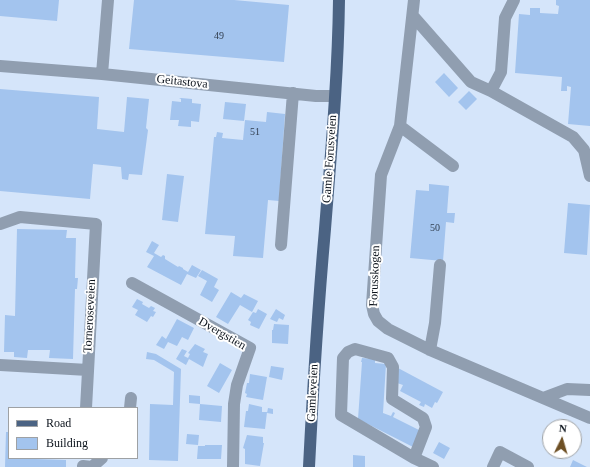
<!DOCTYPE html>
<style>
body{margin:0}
#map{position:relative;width:590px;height:467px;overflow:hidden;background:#d5e5fa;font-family:"Times New Roman",serif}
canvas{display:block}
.legend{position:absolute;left:8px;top:407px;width:130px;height:52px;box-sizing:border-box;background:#fff;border:1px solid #9ea1a4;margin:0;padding:5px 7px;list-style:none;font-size:12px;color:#0c131c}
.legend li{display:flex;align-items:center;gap:8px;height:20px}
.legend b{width:20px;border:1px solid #9ea1a4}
.north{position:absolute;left:542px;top:419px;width:40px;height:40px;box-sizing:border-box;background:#fff;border:1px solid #9ea1a4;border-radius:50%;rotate:5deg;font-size:11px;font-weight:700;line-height:16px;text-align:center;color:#0c131c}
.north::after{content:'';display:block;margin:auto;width:14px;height:18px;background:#6d4f24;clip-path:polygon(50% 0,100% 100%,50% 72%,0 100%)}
</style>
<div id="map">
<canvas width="590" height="467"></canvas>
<ul class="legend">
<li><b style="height:5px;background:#4b6383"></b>Road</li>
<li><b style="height:11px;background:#a3c4ee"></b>Building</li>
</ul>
<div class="north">N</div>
</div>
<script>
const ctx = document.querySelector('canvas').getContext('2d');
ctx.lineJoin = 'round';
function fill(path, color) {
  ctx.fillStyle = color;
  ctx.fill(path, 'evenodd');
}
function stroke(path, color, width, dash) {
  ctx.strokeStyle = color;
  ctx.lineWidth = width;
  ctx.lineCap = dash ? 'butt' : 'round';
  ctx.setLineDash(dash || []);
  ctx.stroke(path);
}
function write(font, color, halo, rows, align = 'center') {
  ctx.font = font + ' "Times New Roman",serif';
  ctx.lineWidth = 4;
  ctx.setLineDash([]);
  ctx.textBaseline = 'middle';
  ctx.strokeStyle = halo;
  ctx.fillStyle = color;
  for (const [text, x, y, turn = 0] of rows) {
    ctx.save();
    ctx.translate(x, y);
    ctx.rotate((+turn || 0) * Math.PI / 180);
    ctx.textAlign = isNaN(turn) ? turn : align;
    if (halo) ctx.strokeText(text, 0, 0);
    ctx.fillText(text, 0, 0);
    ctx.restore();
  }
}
fill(new Path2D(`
 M0,0H59L57,21L0,16Z
 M134,0H234L289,5L284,62L129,49Z
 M556,0H590V126L568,124L571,87L567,86V91H561L562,77L515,73L519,14L530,15V8H540V13L558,14L559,6L556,5Z
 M444,73L458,88L449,97L435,82Z
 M0,89L99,97L97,129L124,132L127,97L149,99L146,128L148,130L142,175L129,174L128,180L122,179L121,167L93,164L90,199L0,191Z
 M469,91L477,99L466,110L458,102Z
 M181,98L192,99V103L201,104L199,122L191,121V127L178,126L179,120H170L172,101L181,102V99H179Z
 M225,102L246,104L244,121L223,119Z
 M267,112L285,114L279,201L268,200L263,258L233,256L235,236L205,234L214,137H216L217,132L223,133L222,138L243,140L245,120L266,122Z
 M167,174L184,176L178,222L162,220Z
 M429,184L449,186L447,213H455L454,223L446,222L443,261L410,258L416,190L429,191Z
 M568,203L590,205L587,255L564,253Z
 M17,229L67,230L66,238H76L75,278H78L77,289H75L73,359L49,358L50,350H28L27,358L14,357V352H4L5,315L15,316Z
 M152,241L159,245L154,253L161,257L163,255L165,256V259L178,267L179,266L183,268V269L188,272L192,265L201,270L196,278L187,274L181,285L147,267L154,256L146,252Z
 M202,270L218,279L214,287L219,290L212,302L200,295L207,281L198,276Z
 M231,292L241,298L244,294L258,301L252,312L240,305L228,324L216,317Z
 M137,299L143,302L142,304L149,308L151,306L155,308L153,311L156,312L153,317L151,316L147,322L135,315L138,310L132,307Z
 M258,309L267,314L259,329L250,325L251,322L248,320L253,312L256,313Z
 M276,309L285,315L283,320L279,318L277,322L270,319Z
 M177,319L194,328L188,340L182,337L177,346L168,342L164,349L156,345L162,336L166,339Z
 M274,324L289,325L288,344L272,343V330H273Z
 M195,344L205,349L203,352L208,354L203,367L189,359L186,365L176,359L182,349L187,351L184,356L188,358L190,354L188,353Z
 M147,352L156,354L181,369L178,461L149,460L150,404L173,405L174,372L154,360L146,359Z
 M362,358L375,359V363L386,364L383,413L391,416L393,412L395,413L393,417L421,431L413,447L358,419L362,362H361Z
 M220,363L232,370L219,393L207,386Z
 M271,366L284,368L282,380L269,377Z
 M398,368L443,392L437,403L435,402L432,408L425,404L424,407L419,405L421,402L400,391L403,385L397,383Z
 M250,374L267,377L263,400L246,397L247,394L245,393L247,383H249Z
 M189,395L200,396V404L189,403Z
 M200,404L222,406L221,422L199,420Z
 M249,404L262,407V412H267L265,429L244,427L246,411H248Z
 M268,408L273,409V414L267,413Z
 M6,432H9V458H35V459L66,460V467H5Z
 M187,434L199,435L198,445L186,444Z
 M247,435L263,437V443H264L260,466L245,464V449L243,448Z
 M439,442L450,448L444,459L433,453Z
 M205,445H222L221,459H197L198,446H205Z
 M353,455L365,456V467H353Z
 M573,460L587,467H570Z`), '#a3c4ee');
stroke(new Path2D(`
 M108,0L102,74L316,96H335
 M414,0L400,126L381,175L372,305L374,314L378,321L388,329L430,350L590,418
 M413,16L471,82L491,91L573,137L584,150L590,176
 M0,66L102,74
 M491,91L501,72L505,18L514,0
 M400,126L453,166
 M0,224L20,217L96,224L86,408
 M281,245L293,93
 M132,283L250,348L237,385L234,404L233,467
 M430,350L435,323L440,265
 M0,365L88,370
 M543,398L567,389L590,390
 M130,408L131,398
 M414,458L426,427L423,418L392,399L393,367L388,358L355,349L348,352L343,358L341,415L414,458L433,467
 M83,466L92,467L102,458
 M493,467L500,452L528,467`), '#909eb0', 12);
stroke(new Path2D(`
 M309,467C313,388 318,308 325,229C331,153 338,77 339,0`), '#4b6383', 12);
write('10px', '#323f50', null, [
 ["49",219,36],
 ["51",255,132],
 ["50",435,228]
]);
write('12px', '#0c131c', '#fff', [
 ["Geitastova",182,82,6],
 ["Gamle Forusveien",330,159,-86],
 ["Forusskogen",375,276,-88],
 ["Torneroseveien",90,316,-87],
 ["Dvergstien",222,334,30],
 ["Gamleveien",313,393,-87]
]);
</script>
